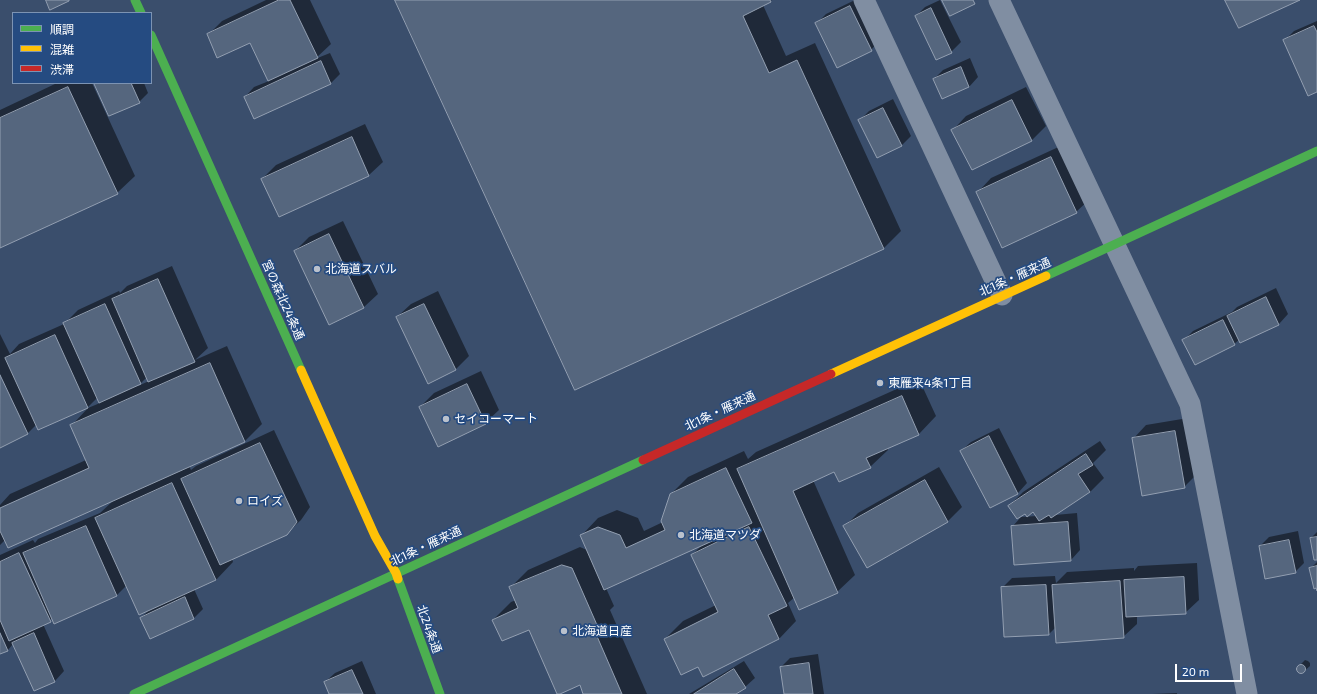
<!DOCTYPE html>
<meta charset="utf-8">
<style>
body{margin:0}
#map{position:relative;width:1317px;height:694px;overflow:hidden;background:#3a4e6c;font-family:"Exo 2","Noto Sans JP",sans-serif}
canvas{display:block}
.legend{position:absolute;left:12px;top:12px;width:140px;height:72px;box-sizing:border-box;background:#254b81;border:1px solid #7c93b3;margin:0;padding:5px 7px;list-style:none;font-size:12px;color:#fff}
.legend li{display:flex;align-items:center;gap:8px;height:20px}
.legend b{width:20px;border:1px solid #7c93b3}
.scale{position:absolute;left:1175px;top:664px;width:67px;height:18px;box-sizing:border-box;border:2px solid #fff;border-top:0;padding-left:5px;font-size:12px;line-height:14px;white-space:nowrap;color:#fff;-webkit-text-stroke:3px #254b81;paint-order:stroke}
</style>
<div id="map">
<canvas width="1317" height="694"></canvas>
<ul class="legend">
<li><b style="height:5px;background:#4caf50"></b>順調</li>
<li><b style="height:5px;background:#ffc107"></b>混雑</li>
<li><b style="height:5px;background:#c62828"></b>渋滞</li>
</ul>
<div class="scale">20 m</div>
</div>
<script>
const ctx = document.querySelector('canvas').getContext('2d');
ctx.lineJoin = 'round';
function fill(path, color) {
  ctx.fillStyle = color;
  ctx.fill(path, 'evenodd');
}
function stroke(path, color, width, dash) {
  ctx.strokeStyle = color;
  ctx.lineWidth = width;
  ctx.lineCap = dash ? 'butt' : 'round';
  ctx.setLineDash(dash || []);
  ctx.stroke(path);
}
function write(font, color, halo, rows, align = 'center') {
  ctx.font = font + ' "Exo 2","Noto Sans JP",sans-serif';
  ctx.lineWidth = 3.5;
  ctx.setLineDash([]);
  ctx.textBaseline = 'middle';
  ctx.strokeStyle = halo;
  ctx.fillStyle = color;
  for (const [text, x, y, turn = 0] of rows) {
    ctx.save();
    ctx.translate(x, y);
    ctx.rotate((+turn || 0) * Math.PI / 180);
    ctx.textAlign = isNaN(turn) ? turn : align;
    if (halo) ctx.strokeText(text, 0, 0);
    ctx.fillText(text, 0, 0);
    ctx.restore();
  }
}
fill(new Path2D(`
 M266,0H310L331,44L315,59L330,53L340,74L331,83L245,97L254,87L269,81L250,42L208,35L222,21Z
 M396,0H772L763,5L786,56L815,43L901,231L883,249Z
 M855,0L880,40L871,50L816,24L826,14Z
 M940,0L961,42L951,52L936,59L916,16L925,7Z
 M1317,21V91L1284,41L1294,31Z
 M970,58L978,77L969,87L942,98L934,79L943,70Z
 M57,83H92L135,176L117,193L0,247V110Z
 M95,83H144L148,93L139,102Z
 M1026,87L1046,126L1032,140L972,169L953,130L966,116Z
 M893,99L911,136L902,145L878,157L860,120L869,111Z
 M365,124L383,162L369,175L280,216L262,179L276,165Z
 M1065,144L1090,199L1076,212L978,192L991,178Z
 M343,221L378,294L364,307L330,324L295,251L309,237Z
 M172,266L208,348L195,360L227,346L262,424L245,441L189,466L191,470L196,466L274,430L310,507L301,520L286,534L232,559L233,562L216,580L194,589L203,609L194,618L150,638L141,618L150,609L127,585L117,595L55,622L53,618L43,624L64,671L55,681L34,690L13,644L8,650L0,653V555L33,540L35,543L38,539L100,513L114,500L5,540L0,545V505L10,494L86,460L71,426L88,408L100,403L98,397L88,407L39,429L37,424L28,433L0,446V334L10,354L19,344L64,324L78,310L119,291L120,293L127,286ZM147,377L149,381L138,386Z
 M1276,288L1288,314L1279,324L1240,342L1239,340L1234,344L1184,340L1193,331L1232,312L1237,307Z
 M438,291L469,356L455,370L397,317L411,304Z
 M481,371L499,410L485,423L420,407L434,393Z
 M919,379L936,416L919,434L887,447L888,450L870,467L835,471L813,480L855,575L837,592L795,597L788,603L796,621L779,639L703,675L698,666L665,639L683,621L716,605L692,555L703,544L606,588L614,606L610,610L647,694H584L580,684L529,628L493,620L511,602L516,600L510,588L528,570L580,547L587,550L581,536L598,518L617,510L638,518L644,531L663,522L670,495L688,477L744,451L748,459L756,452Z
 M1188,418L1198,473L1184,487L1133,439L1146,425Z
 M999,428L1027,483L1018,493L990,507L961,451L971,442Z
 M1100,441L1106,450L1093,463L1104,478L1090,492L1055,515L1077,513L1080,550L1071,560L1012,527L1021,517L1037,516L1033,511L1009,506L1023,492Z
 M939,467L962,507L948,521L868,567L845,526L858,513Z
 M1298,531L1304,563L1295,572L1260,546L1269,537Z
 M1317,532V559L1311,538Z
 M1317,562V587L1311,568Z
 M1197,563L1199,600L1185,613L1137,616V624L1123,637L1056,627L1049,634L1002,588L1012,578L1055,576L1056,583L1067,572L1134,568V571L1138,566Z
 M818,654L824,694H785L781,667L790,658Z
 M1305,660L1308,661L1310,663V666L1302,673L1299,672L1297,670L1298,667Z
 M362,661L376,694H330L325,682L335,673Z
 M744,661L755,678L745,687L734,694H689Z
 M1177,693V694H1152Z`), '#0007');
const building = new Path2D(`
 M46,0H69V1L50,10Z
 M279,0H290L318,58L268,81L250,43L217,58L207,34Z
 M395,0H770L771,2L743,16L769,73L797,60L884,249L575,390Z
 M942,0H973L975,4L950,16Z
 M1225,0H1300L1239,28Z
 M850,6L872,51L837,68L815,23Z
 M931,8L952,53L936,60L915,16Z
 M1314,26L1317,32V92L1308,96L1283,40Z
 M321,61L331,84L254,119L244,97Z
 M961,67L969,87L942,99L933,79Z
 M94,83H131L140,103L109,116Z
 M68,87L118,194L0,248V118Z
 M1012,100L1032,141L972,170L951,130Z
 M883,108L902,146L877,158L858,120Z
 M352,137L369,176L279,217L261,179Z
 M1051,157L1077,213L1002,248L976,192Z
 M329,234L364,308L329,325L294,251Z
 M158,279L195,362L148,382L112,299Z
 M1266,297L1279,325L1240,343L1227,316Z
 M105,304L141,384L99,403L63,323Z
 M424,304L456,370L428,384L396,317Z
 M1223,320L1235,345L1195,365L1182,340Z
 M55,335L88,408L38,430L5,358Z
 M210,363L245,442L8,548L0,531V508L89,468L70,425Z
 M0,375L28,434L0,448Z
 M467,384L486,424L438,447L419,407Z
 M902,396L919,435L866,458L871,468L839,482L834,472L793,491L838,593L799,610L737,469Z
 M1175,431L1185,488L1142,496L1132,438Z
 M989,436L1018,494L990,508L960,451Z
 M260,443L297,522L287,535L220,565L181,479Z
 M1086,454L1093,465L1078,474L1090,492L1051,518L1049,515L1039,521L1033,512L1027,517L1025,514L1017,519L1008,506Z
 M726,468L752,523L604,590L580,535L598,527L620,535L626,548L665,530L661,521L670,494Z
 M925,480L948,522L867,568L843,526Z
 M172,483L216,580L139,615L95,518Z
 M1068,522L1071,561L1014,565L1011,526Z
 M86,526L117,596L54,624L23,553Z
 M749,527L787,606L768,615L779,639L703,677L698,667L681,675L664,639L718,612L691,555Z
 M1317,537V560H1314L1310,538Z
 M1289,540L1296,573L1265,579L1259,546Z
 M19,553L51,622L9,641L0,620V562Z
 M562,565L572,568L597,625L593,627L622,694H583L580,685L560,694H557L529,630L502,641L492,620L518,608L509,587Z
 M1317,566V591L1316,588L1314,589L1309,568Z
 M1184,577L1186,614L1126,617L1124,580Z
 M1120,581L1124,638L1056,643L1052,585Z
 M1046,585L1049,635L1004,637L1001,587Z
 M185,597L194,619L150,639L140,618Z
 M0,633L8,651L0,654Z
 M34,633L55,682L34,691L12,643Z
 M809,663L813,694H784L780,667Z
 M1296.5 669a4.5 4.5 0 1 1 9 0a4.5 4.5 0 1 1-9 0Z
 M734,669L746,688L736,694H694Z
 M352,670L363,694H329L324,682Z`);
fill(building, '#55667e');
stroke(building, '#939fb1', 1);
stroke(new Path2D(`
 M864,0L1002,295
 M999,0L1190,404L1247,694`), '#808ea2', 21);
stroke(new Path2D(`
 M135,0L141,13
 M151,35L301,370
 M1046,276L1317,151
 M398,579L440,694
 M134,694L643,460`), '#4caf50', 9);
stroke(new Path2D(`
 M301,370L375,536L396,573L398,579
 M831,374L1046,276`), '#ffc107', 9);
stroke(new Path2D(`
 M643,460L831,374`), '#c62828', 9);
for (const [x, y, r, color] of [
 [317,269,4,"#bac1cc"],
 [880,383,4,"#bac1cc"],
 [446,419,4,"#bac1cc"],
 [239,501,4,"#bac1cc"],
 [681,535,4,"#bac1cc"],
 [564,631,4,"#bac1cc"]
]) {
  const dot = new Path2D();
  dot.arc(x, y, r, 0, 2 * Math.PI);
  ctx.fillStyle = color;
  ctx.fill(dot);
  stroke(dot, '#254b81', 1.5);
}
write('12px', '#fff', '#254b81', [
 ["北海道スバル",325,269],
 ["東雁来4条1丁目",888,383],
 ["セイコーマート",454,419],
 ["ロイズ",247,501],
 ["北海道マツダ",689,535],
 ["北海道日産",572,631]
], 'left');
write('12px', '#fff', '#254b81', [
 ["北1条・雁来通",1015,277,-24],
 ["宮の森北24条通",283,300,66],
 ["北1条・雁来通",720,411,-25],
 ["北1条・雁来通",426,546,-25],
 ["北24条通",429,629,70]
]);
</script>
